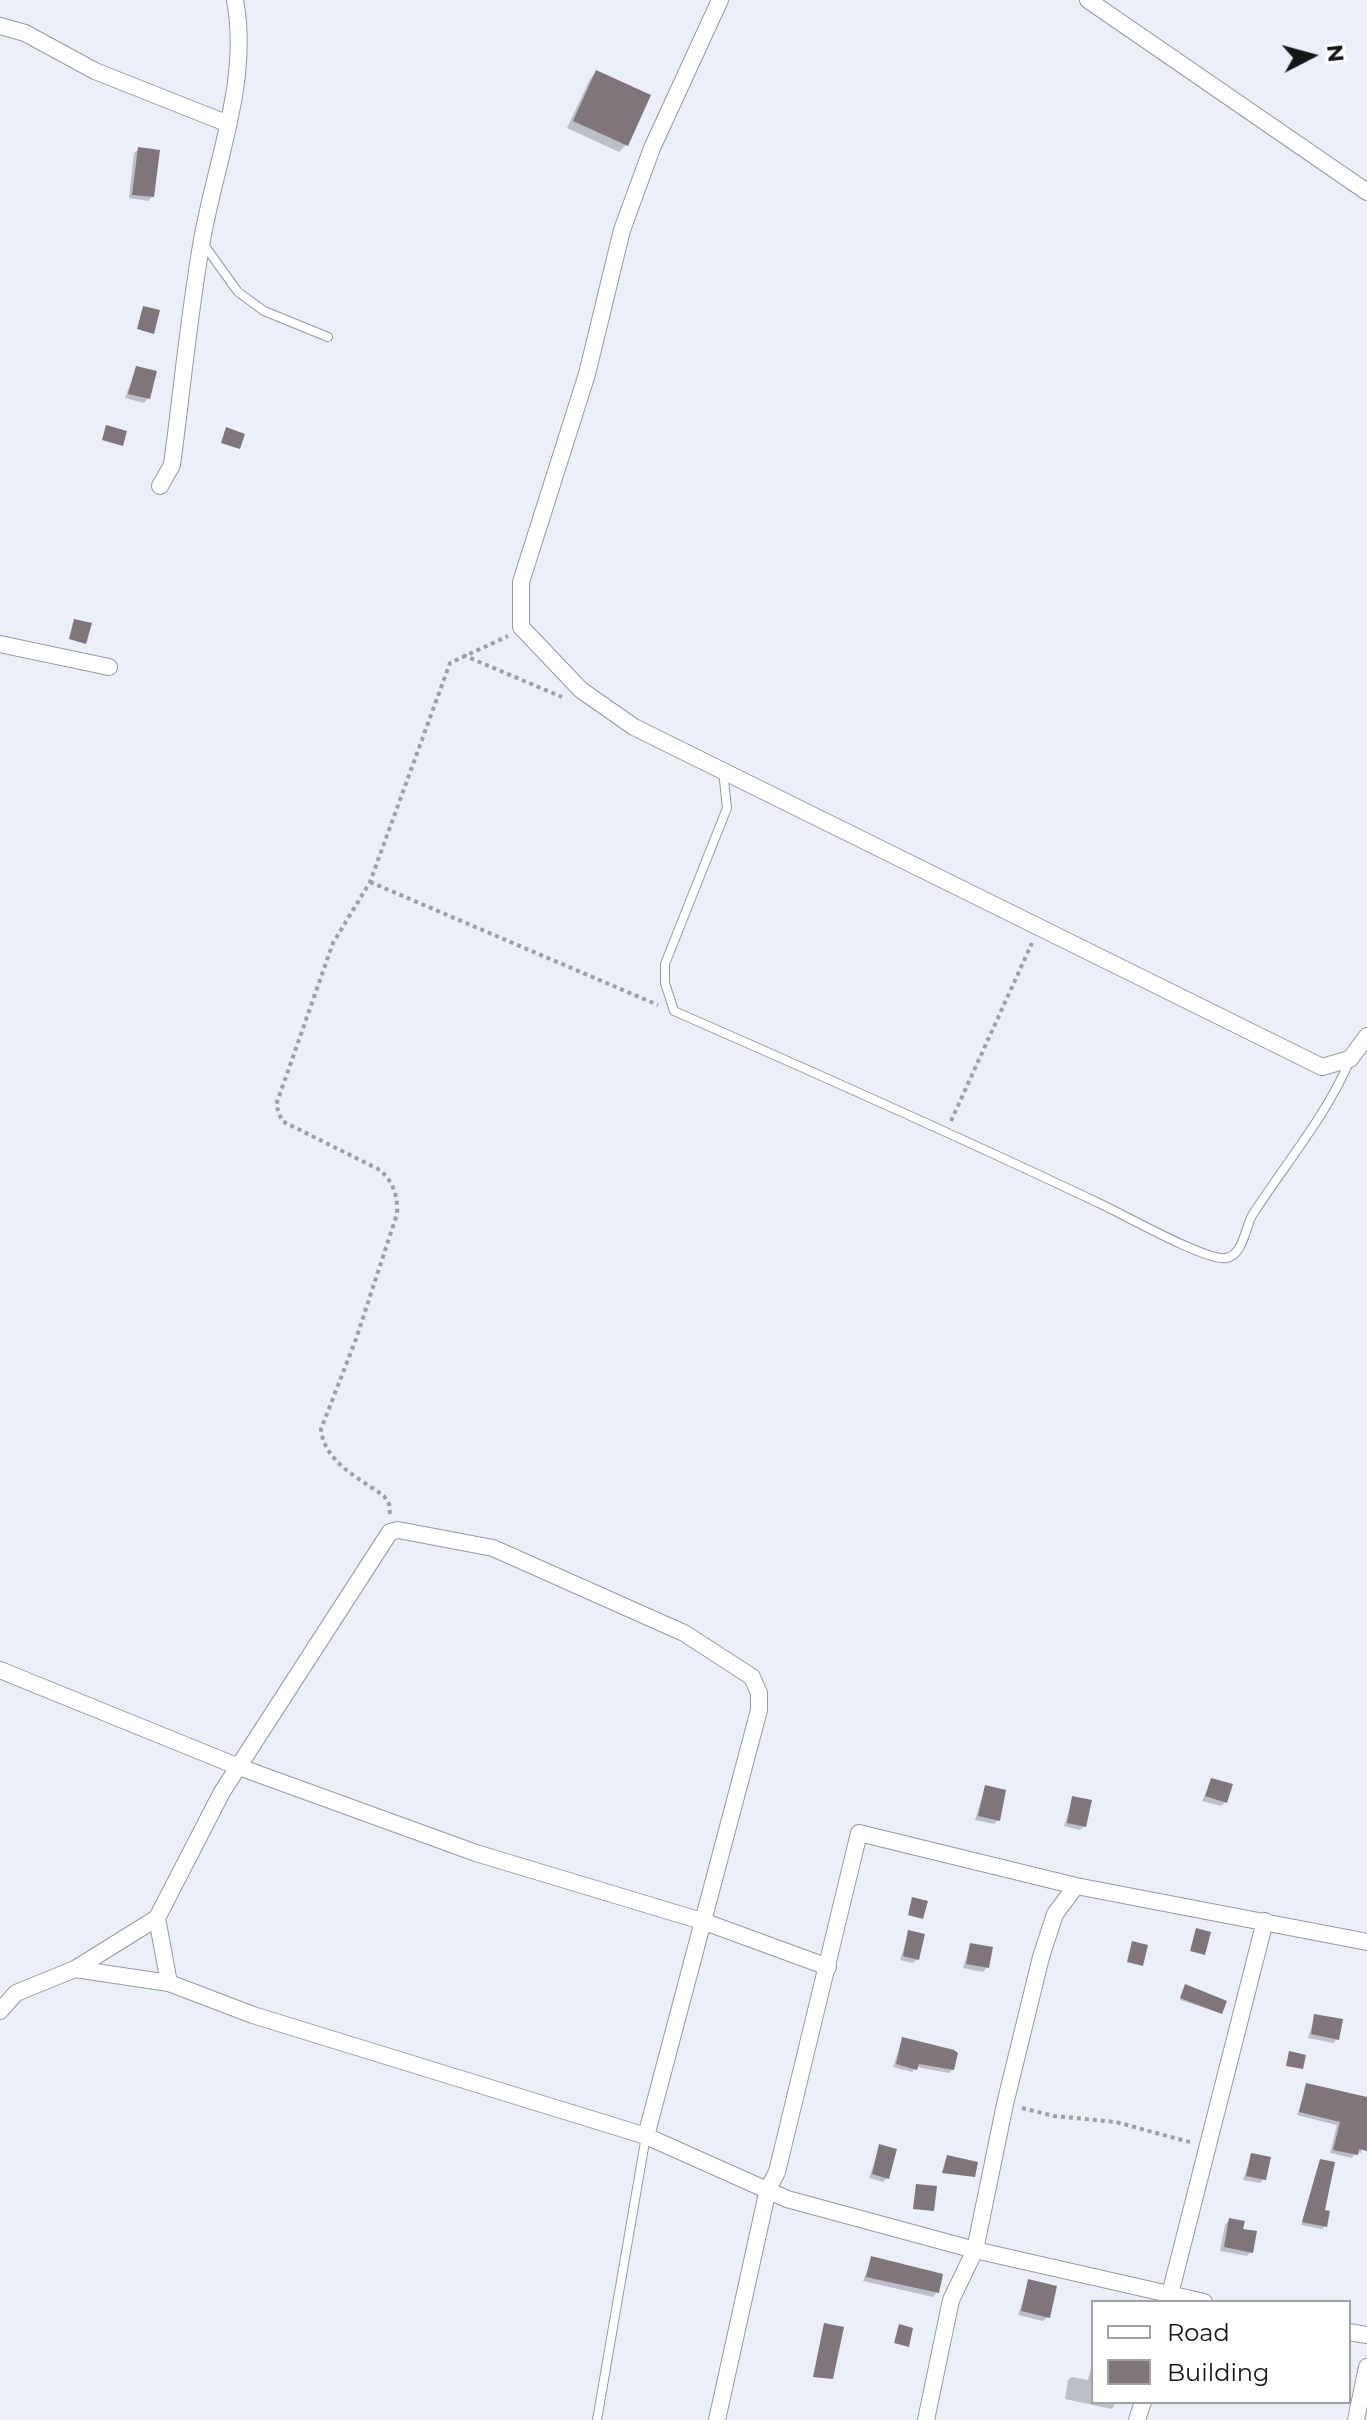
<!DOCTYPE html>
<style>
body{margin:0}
#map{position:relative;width:1367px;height:2420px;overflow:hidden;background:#eaeff9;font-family:Montserrat,sans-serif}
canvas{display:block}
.legend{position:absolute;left:1091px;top:2300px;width:260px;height:104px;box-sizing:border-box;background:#fff;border:2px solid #a1a2a3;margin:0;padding:10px 14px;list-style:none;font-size:24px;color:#14161a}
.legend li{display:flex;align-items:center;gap:16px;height:40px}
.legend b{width:40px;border:2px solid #a1a2a3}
.north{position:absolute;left:1271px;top:16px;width:80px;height:80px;-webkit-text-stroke:6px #fff;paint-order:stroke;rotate:84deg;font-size:22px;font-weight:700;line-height:32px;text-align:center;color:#14161a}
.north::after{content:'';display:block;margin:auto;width:28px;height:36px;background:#14161a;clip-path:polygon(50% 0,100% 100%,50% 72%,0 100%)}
</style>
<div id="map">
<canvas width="1367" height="2420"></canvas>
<ul class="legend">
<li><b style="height:10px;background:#fff"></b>Road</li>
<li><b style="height:22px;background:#7f757b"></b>Building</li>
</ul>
<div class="north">N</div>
</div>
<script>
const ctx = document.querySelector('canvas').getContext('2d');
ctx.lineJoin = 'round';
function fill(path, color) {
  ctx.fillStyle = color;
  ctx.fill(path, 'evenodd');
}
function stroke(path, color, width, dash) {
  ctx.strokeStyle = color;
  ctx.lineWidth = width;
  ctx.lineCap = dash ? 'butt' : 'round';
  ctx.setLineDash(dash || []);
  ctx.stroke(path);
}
fill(new Path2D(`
 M596,72L626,145L619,152L567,128L590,79Z
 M139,149L152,197L148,201L129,198L134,153Z
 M136,368L148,398L144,403L125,398Z
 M1212,1780L1225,1802L1221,1806L1202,1801Z
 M985,1787L998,1820L994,1824L975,1820Z
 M1073,1798L1085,1826L1080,1830L1064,1826Z
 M909,1932L917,1959L913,1963L900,1960Z
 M970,1945L987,1967L983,1972L963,1968Z
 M1184,1988L1220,2013L1180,2000Z
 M1315,2016L1337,2039L1333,2043L1308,2038Z
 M902,2040L953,2069L949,2073L916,2067L912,2072L893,2067Z
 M1307,2086L1367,2099V2137L1361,2153L1356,2152L1352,2158L1330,2153L1337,2125L1297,2115Z
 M880,2146L887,2178L883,2182L869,2178Z
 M1251,2156L1264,2179L1260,2183L1243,2180Z
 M1321,2161L1325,2226L1322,2229L1301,2225Z
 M1229,2220L1241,2230L1251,2252L1247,2256L1220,2251L1225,2225Z
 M872,2258L937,2292L933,2297L863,2281Z
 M1029,2282L1048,2317L1043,2321L1018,2315Z
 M1093,2360V2402H1116L1112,2409L1065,2399L1068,2380L1072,2377L1088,2380Z`), '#0003');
fill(new Path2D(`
 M596,70L651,95L628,146L573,121Z
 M138,147L160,150L154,197L132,195Z
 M143,306L160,310L154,334L137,329Z
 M136,366L157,371L150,399L128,394Z
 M106,425L127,431L123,446L102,440Z
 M226,427L245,434L240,449L221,443Z
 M74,619L92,623L86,644L69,639Z
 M1211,1778L1233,1784L1227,1803L1205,1796Z
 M985,1785L1006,1790L1000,1821L978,1816Z
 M1072,1796L1092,1800L1086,1827L1067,1823Z
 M912,1897L928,1901L923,1919L908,1915Z
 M1196,1928L1211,1932L1205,1955L1190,1951Z
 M908,1930L925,1934L919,1960L903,1956Z
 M1132,1941L1148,1945L1143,1966L1127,1962Z
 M970,1943L993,1947L989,1968L966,1964Z
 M1185,1984L1227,2001L1222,2014L1180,1998Z
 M1314,2014L1343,2019L1339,2040L1311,2034Z
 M902,2037L954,2050L958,2053L954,2070L919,2064L917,2070L896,2064Z
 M1289,2051L1306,2055L1303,2069L1286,2066Z
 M1306,2083L1367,2097V2151L1359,2149L1358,2155L1333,2150L1340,2122L1299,2112Z
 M879,2144L897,2149L889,2179L872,2174Z
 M1251,2153L1271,2157L1266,2180L1246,2176Z
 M947,2155L978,2162L975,2177L942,2173Z
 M1320,2159L1335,2162L1325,2210L1330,2211L1327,2227L1302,2222Z
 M916,2184L937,2186L934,2211L913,2209Z
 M1229,2218L1245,2221L1243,2229L1257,2231L1253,2253L1224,2247Z
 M871,2256L943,2274L939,2293L866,2277Z
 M1028,2279L1057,2286L1050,2318L1021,2311Z
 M824,2323L844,2327L833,2379L813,2377Z
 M899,2324L913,2328L909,2347L894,2343Z`), '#7f757b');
const lane = new Path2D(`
 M202,242L238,292L264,311L328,337
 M723,771L727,808L665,964V983L674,1011C818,1074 962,1138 1105,1206C1126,1216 1208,1262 1226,1258C1244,1255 1245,1226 1253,1214C1286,1163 1326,1116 1350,1060
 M597,2420L646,2136`);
const street = new Path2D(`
 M720,0L652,148L622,230L587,374L521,582V627L581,690L634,727L1322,1067L1350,1059L1367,1036
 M1088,0L1367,192
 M0,26L25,33L95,71L226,123
 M160,486L172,465C182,390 189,314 202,240C216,160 250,81 235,0
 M0,644L109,667
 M0,1670L239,1767L476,1853L705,1922L828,1967
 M75,1969L169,1983
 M0,2011L16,1993L75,1969L157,1918
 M646,2136L759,1710V1693L752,1677L684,1633L493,1548L398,1530L390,1532L222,1792L157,1918L169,1983L253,2015L646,2136L787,2199L975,2250L1204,2302
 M1168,2302L1265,1921
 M1349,2332L1367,2335
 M717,2420L768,2189L777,2172L859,1833L1076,1886L1367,1942
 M926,2420L951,2300L975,2250L1005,2104L1041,1957L1055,1914L1076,1886
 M1137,2420L1143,2402
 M1356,2420L1367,2367`);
stroke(lane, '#949aa3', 10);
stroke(street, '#949aa3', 18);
stroke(new Path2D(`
 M463,655L562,697
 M370,882L658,1005
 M951,1121L1032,943
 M390,1514L389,1504L384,1496C359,1478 324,1462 321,1429L356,1339L397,1214C398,1196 394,1183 380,1170L282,1121L276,1105L333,943L370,882L450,663L508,636
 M1022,2108L1054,2116L1116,2122L1193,2143`), '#9b9fa7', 4, [4, 4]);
stroke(lane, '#fff', 8);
stroke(street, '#fff', 16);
</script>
